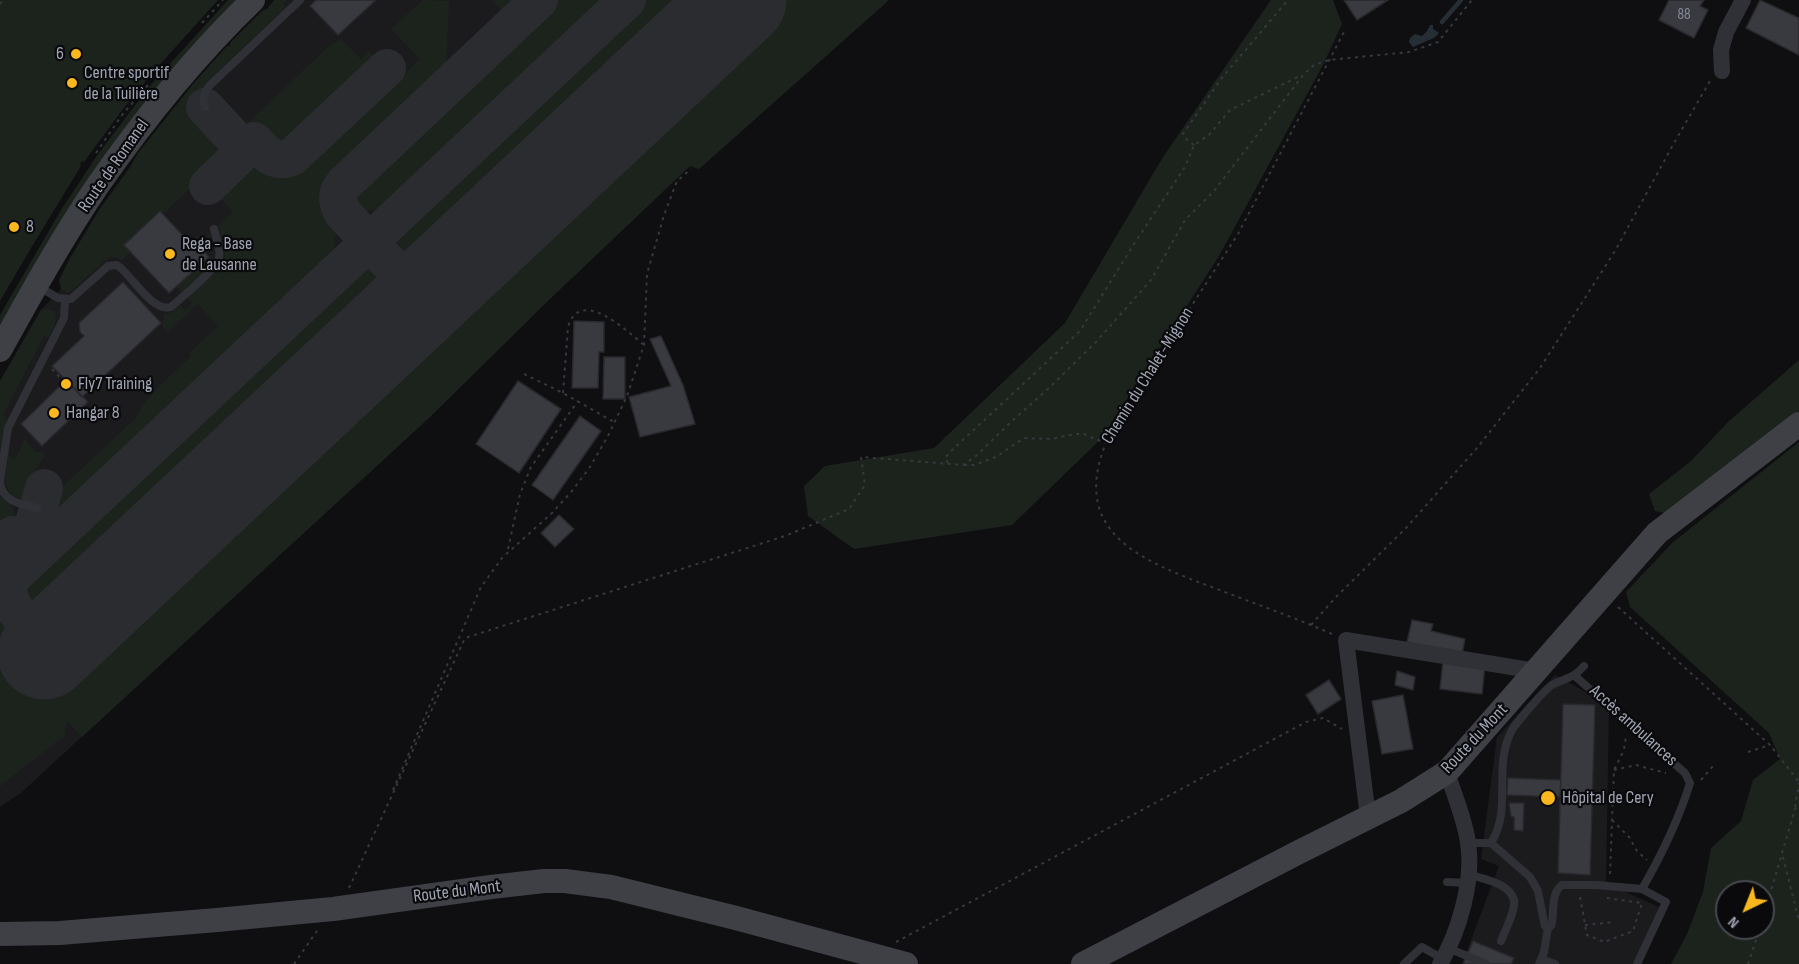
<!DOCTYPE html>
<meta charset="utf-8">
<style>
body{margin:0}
#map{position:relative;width:1799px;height:964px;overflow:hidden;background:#0f0f11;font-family:"Sofia Sans Condensed",sans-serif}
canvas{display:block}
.north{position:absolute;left:1715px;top:880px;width:60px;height:60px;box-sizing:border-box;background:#0a0a0c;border:2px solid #46484f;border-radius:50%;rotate:223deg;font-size:16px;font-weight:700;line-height:24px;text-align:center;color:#a0a5b3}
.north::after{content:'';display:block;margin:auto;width:21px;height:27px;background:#fab81e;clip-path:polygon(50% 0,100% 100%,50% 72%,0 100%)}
</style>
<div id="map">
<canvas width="1799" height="964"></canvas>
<div class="north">N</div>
</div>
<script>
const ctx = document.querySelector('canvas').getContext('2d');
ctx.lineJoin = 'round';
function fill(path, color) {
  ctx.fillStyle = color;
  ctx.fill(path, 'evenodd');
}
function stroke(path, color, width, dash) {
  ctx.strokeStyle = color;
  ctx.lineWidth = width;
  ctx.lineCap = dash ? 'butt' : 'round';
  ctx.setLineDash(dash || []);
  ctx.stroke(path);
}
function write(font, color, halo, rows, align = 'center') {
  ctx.font = font + ' "Sofia Sans Condensed",sans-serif';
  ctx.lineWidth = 4.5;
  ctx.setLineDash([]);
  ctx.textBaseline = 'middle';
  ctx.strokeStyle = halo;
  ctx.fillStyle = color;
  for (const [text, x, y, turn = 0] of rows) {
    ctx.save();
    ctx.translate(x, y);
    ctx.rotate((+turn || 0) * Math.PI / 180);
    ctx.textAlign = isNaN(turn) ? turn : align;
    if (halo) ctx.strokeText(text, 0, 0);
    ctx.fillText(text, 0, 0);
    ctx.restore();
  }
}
fill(new Path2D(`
 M277,0H889L699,169L690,166L316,520L21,793L0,807V381L40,311L61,289L102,228L144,151Z
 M1555,675L1609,705L1606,881L1608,884L1659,907L1638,964H1462L1499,866L1481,859L1497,737Z`), '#1b1b1e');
fill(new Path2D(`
 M0,0H218L155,70L123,109L84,162L82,161L80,164L81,166L31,248L0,301Z
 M228,0H239L0,330V315L61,210L98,154L149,87Z
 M274,0H287L283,4L286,7L206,82C185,114 220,122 232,146C234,162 217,173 206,183L201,178L163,214L160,211L129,240L124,245L131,252L122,260L114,257L108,258L70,292H67L61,289L59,280L70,258L99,210L130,167L138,153L193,84L227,46H230V43L263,10L267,9Z
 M423,0L449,1L446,69L332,177C320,196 323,215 336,233L332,259L329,268L63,519L53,526L49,525L51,524L49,522L62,487L136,418C148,392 172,376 191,356L189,353L218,326L198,304L168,332L162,326L163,324L161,322L164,319V314L173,312L180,305L186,310L193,303L188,298L224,264L225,251L218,226L233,212L212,189L255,149C272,161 277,171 299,158L391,72L399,79L420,59L391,29Z
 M492,0H523L510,13L506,14Z
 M556,0H615L398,204C380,208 351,223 351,193Z
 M639,0H705L430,258C405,275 380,248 399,225Z
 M777,0H889L699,169L690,166L550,299L429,418L82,737L67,721L64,738L56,742L0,786V610L59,673Z
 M1271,0H1333L1342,24L1323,65L1219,256L1102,438L1012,525L854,549L808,516L804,486L825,466L934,448L1065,323L1163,157Z
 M341,39L361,59L369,51L379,62L378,70L294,149C286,153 280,155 272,151L246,125L328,47Z
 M210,233C218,267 204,271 182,292L176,286L212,255L195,237L197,236L202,241Z
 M363,264C387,266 396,287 381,305L58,607C33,624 8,598 27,574L350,270Z
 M42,309L53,310L56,313L55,324L49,338L44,336L3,415L8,418L3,431L0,452V381Z
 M1799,360V411L1669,514L1655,511L1649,494L1691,461L1728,422Z
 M11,435L9,456L12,459L16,458L24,440H26L35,452H42L45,456L33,473L29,498C14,499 7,495 5,480Z
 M1799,442V964H1671L1687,934L1703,892L1711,848L1741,821L1753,780L1780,759L1769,733L1630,607L1626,592L1672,543ZM1727,892H1763V928H1727Z
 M0,497L12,506L16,518L0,534Z`), '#1c231d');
fill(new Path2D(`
 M1430,25H1433V29L1439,33L1434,38L1413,47L1409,42L1410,38L1415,34L1422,36L1427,31Z`), '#252d35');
stroke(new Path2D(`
 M1442,22L1461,0`), '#252d35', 4.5);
stroke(new Path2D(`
 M205,107L245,150L208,186
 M245,150L254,141C265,153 275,164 292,157L387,68
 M399,274C421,286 432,283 452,270
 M392,327C405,309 408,294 399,274L342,212C337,202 336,193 344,184L539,0
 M0,544L13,535L37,541L51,538
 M26,564L29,558L33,527L44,488
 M80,619C74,622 70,626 63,627C43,631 16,620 10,599C8,593 7,587 10,581C13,575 21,569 26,564L627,0`), '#2b2c30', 38);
stroke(new Path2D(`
 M44,653L740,0`), '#2b2c30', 93);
const building = new Path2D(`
 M316,0H376L338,35L310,6Z
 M1344,0H1388L1357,20Z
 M1669,0H1704L1700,6L1708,10L1694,38L1659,20Z
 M1760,0L1799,18V55L1746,28Z
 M160,211L189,242L193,239L209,257L169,293L124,245Z
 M123,282L161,323L82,397L52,366L84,336L80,332L79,323Z
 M574,321L604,322V352H599L598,388H572Z
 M661,336L683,385L695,424L640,437L629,397L671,386L650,339Z
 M604,357H625V399H603Z
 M66,380L88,402L42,446L21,424Z
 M518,381L561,409L519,473L476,444Z
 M580,416L601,431L553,500L532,485Z
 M559,515L574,529L555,547L541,533Z
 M1412,620L1433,624L1431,631L1465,639L1462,654L1407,642Z
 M1443,661L1485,665L1482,694L1440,689Z
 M1397,671L1415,677L1413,690L1395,685Z
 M1329,680L1341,699L1318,714L1306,695Z
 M1403,695L1413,749L1382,754L1372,701Z
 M1563,704L1595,705L1590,875L1558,873Z
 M1508,778L1561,780L1560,797L1507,795Z
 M1509,803H1524L1523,831L1514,830V817L1511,816Z
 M1473,941L1514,958L1511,964H1463Z`);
fill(building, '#393a3f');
stroke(building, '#29292d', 1.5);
stroke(new Path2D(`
 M0,4L3,0
 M202,23L223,0
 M1194,145L1187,140L1183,134L1221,79L1288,0
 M96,153L122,115L149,84
 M52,369L64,382
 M524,374L563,393L614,422
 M563,393L568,327C580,286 627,331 644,345
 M948,463L945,458L950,452L1080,331L1132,247L1185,167L1194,145L1209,135L1230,110L1302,75
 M964,465H974L996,457L1024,438L1052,439L1074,434H1084L1105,443
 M508,549L520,494L531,467L578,401
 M1618,607L1770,745L1799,782
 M1311,625L1336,597L1406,528L1477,448L1540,368L1615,251L1674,143L1710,81
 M1332,634C1294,617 1255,604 1217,589C1136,559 1063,530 1112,429L1238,234L1344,32
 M1748,752L1770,745
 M1614,770L1636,765L1666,773
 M1701,780L1713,766
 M393,790L481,587L502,558L552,513L572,491L590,467L608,436L627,396L644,345L647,274L664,215L677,181L691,169
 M1795,807L1799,783
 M1612,820L1629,837L1637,851L1647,860
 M1783,857L1799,921
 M1610,874L1614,770L1624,750L1626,736
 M349,888L465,638L785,536L849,509L865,485L861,457L963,465L976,456L1011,422L1050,387L1096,342L1151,280L1185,220L1214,191L1304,74L1314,65L1329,60L1409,52L1438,42L1472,0
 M1580,897L1587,935L1604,942L1633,931L1642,903L1606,898
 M1763,918L1795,809L1799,804
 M1585,925L1614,922
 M896,942L1306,722L1323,718L1342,729
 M294,964L319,928
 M1748,964L1760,928`), '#36383d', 2, [3, 4.5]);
stroke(new Path2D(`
 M205,107C202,100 204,92 209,86L300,0
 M39,287L58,298L71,299L108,266L117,265C132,275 152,313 171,307C182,297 215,271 219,258C221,249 216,238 214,229
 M0,481L8,428L64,318L65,299
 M0,483C3,502 21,504 37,508
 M1575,676L1685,773L1690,783C1679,819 1661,856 1642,889L1666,902L1637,964
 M1468,843H1491C1513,809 1492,767 1512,730C1516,723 1546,688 1552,685C1566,677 1572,680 1584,666
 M1491,843L1530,877L1538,891L1544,922L1545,926L1548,927L1551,926L1552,923C1554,911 1551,893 1562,885H1596L1642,889
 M1470,875C1484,879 1509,883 1514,900C1516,909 1505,931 1501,941
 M1447,882L1468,883
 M1448,948L1486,964
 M1541,959L1555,964
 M1404,964L1422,947L1443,959
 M1539,964L1544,952L1548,927`), '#303136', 8);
stroke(new Path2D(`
 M1722,71L1721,50L1726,32L1743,0
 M1368,817L1346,640L1536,671
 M1440,964C1459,932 1474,880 1468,843C1465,819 1454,795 1447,772`), '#303136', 16);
stroke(new Path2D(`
 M0,350C31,294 62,238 98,185C144,119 195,56 253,0
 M0,934L60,933L217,920L333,909L491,887L544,881H565L611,887L736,918L906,964
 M1083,964L1299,852L1401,801L1447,772L1657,533L1799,424`), '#3e4046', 24);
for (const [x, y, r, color] of [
 [76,54,6,"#fab81e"],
 [72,83,6,"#fab81e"],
 [14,227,6,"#fab81e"],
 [170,254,6,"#fab81e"],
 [66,384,6,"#fab81e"],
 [54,413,6,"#fab81e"],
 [1548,798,8,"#fab81e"]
]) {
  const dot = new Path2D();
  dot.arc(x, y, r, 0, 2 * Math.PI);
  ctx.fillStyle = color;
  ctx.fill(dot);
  stroke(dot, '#0a0a0c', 2);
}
write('15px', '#868a96', null, [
 ["88",1684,15]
]);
write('18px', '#a0a5b3', '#0a0a0c', [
 ["6",64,54,"right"],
 ["Centre sportif",84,73],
 ["de la Tuilière",84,94],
 ["8",26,227],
 ["Rega - Base",182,244],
 ["de Lausanne",182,265],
 ["Fly7 Training",78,384],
 ["Hangar 8",66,413],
 ["Hôpital de Cery",1562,798]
], 'left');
write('18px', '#a0a5b3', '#0a0a0c', [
 ["Route de Romanel",114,166,-55],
 ["Chemin du Chalet-Mignon",1148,376,-58],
 ["Accès ambulances",1633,726,42],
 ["Route du Mont",1475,739,-47],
 ["Route du Mont",457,892,-7]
]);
</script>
